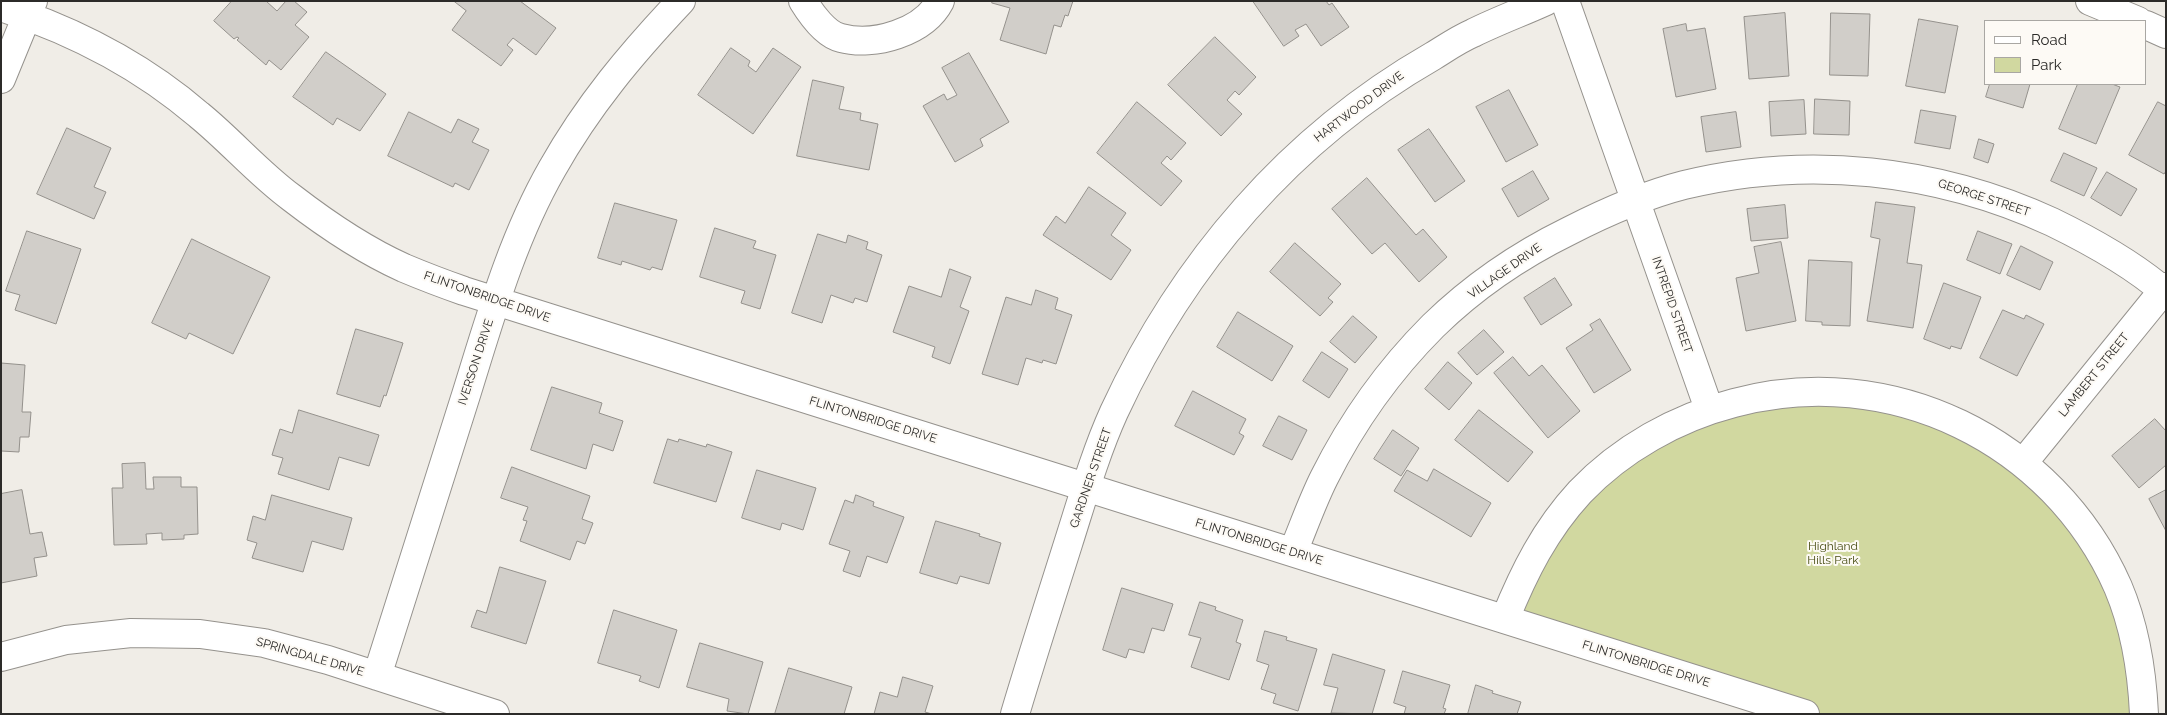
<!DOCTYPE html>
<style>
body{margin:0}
#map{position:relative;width:2167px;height:715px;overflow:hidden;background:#f0ede7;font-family:Raleway,sans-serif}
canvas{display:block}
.frame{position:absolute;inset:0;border:2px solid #2c2b29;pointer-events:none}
.legend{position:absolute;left:1984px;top:20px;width:162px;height:65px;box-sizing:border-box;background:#fdfaf5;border:1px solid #a9a7a3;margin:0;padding:6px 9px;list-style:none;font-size:15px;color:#2c2b29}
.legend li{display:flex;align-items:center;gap:10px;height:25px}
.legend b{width:25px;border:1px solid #a9a7a3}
</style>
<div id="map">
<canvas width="2167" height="715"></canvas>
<div class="frame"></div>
<ul class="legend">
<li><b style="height:6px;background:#fff"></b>Road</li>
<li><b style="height:14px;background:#d1d8a0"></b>Park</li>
</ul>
</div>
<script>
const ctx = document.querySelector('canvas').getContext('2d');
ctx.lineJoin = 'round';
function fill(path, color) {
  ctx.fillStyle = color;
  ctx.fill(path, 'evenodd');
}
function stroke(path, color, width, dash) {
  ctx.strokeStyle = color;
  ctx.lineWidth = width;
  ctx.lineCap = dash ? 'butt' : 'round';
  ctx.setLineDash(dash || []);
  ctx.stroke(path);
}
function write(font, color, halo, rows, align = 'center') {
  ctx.font = font + ' Raleway,sans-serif';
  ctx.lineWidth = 4;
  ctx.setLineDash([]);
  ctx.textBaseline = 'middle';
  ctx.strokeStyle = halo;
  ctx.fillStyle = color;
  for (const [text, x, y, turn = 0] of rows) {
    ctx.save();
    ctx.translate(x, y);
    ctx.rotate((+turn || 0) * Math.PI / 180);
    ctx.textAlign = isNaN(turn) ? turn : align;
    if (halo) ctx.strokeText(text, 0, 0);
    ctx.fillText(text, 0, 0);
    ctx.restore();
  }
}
fill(new Path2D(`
 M1809,392L1958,423L2093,542L2144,714H1809L1507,619L1549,533L1656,433Z`), '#d1d8a0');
const building = new Path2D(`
 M232,1H266L277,11L286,1H294L307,12L295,25L309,37L281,70L269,60L266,65L237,40L239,38L237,37L234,39L214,21Z
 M454,1H520L556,28L536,55L513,38L507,45L513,50L501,66L452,30L466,11Z
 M993,1H1073L1068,16L1065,15L1061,27L1054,25L1046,54L1000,40L1010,8L992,3Z
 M1253,1H1326L1329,5L1332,3L1349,27L1321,46L1306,24L1295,30L1299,36L1284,46Z
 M1785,13L1789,76L1749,79L1744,17Z
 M1831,13L1870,14L1868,76L1830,75Z
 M1919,19L1958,26L1945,93L1906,86Z
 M1686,24L1687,31L1705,28L1716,89L1676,97L1663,29Z
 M1215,37L1256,77L1239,95L1235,91L1227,100L1242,114L1221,136L1168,85Z
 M731,48L750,61L748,66L756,72L773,48L801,67L753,134L698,95Z
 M326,52L386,94L360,131L337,118L333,125L293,97Z
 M969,53L1009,122L980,139L983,146L955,162L923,106L944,94L947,100L957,95L942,68Z
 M813,80L844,87L839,109L861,113L860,120L878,124L869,170L797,156Z
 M1990,84H2030L2023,108L1986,97Z
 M2078,84H2112L2120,87L2096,144L2059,129Z
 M1509,90L1538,145L1506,162L1476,107Z
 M1815,99L1850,101L1849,135L1814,134Z
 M1804,100L1806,134L1771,136L1769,102Z
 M1137,102L1186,143L1171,160L1167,156L1161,163L1182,181L1161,206L1097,153Z
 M2158,102L2166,106V171L2164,174L2129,155Z
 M1921,110L1956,116L1950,149L1915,143Z
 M409,112L451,133L458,119L479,129L472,142L489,150L469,190L455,183L453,187L388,156Z
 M1736,112L1741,147L1706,152L1701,117Z
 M67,128L111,148L94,187L106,192L94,219L37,194Z
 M1429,129L1465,181L1435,202L1398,150Z
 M1979,139L1994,144L1988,163L1974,158Z
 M2064,153L2097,168L2084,196L2051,181Z
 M1533,171L1549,199L1518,217L1502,189Z
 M2107,172L2137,189L2121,216L2091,198Z
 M1367,178L1416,235L1423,229L1447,257L1419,282L1385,243L1372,254L1332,209Z
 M1089,187L1126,213L1111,235L1131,250L1111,280L1043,235L1056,216L1065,223Z
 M1876,202L1915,207L1907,263L1922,265L1913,328L1867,321L1880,239L1871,237Z
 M615,203L677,220L662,270L652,267L650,270L622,261L621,265L598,258Z
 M1785,205L1788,238L1751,241L1747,209Z
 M715,228L756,241L753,248L776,255L760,309L741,303L745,291L700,277Z
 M27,231L81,249L56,324L15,310L20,295L6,291Z
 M1978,231L2012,244L2000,274L1967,260Z
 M818,234L846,243L848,235L868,242L866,249L882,255L867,302L855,298L853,303L831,295L822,323L792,313Z
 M192,239L270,277L233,354L189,333L186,339L152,323Z
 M1781,242L1796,321L1746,331L1736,278L1759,273L1754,247Z
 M1295,243L1341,284L1328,298L1333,302L1320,316L1270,272Z
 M2021,246L2053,262L2040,290L2007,275Z
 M1809,260L1852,262L1850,326L1822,325V322L1806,321Z
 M950,269L971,277L960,307L969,311L950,364L932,357L935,347L893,332L909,286L941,297Z
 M1555,278L1572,305L1541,325L1524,298Z
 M1944,283L1981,297L1961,349L1951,346L1950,349L1924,339Z
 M1036,290L1058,298L1055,309L1072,315L1056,364L1043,360L1042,363L1026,358L1018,385L982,374L1006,297L1031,305Z
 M2003,310L2024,319L2026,315L2044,324L2017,376L1980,358Z
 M1238,312L1293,346L1272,381L1217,347Z
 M1353,316L1377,337L1355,363L1330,342Z
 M1600,319L1631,370L1594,393L1566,348L1593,330L1590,325Z
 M356,329L403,343L386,396L384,395L380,407L337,394Z
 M1484,330L1504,352L1477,375L1458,353Z
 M1322,352L1348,369L1329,398L1303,381Z
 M1513,357L1529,376L1542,365L1580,411L1548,438L1494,373Z
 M1448,362L1472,383L1449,410L1425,389Z
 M1,363L25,365L22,412H31L29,437H20L19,452L1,451Z
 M552,387L602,403L599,413L623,421L613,451L593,444L586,469L531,450Z
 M1193,391L1246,419L1239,433L1244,436L1234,455L1175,426Z
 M299,410L379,435L369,466L339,457L329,490L278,474L283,458L272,455L280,429L292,433Z
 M1479,410L1533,452L1508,482L1455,440Z
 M1279,416L1307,430L1292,460L1263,446Z
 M2155,419L2166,431V465L2139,488L2112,456Z
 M1393,430L1419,448L1401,476L1374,459Z
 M668,439L678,442L679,439L706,447L707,444L732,452L716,502L654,483Z
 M145,463L146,489H154L153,477H181V487H197L198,534L184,535V539L162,540V533L146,534L147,544L114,545L112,488H123L122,464Z
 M512,467L590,496L582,519L593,523L585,544L577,541L570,560L520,541L527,521L523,520L528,507L501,498Z
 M1434,469L1491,503L1471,537L1394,491L1407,470L1427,481Z
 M757,470L816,488L803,530L782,523L780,530L742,518Z
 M22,490L30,534L42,532L47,556L34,558L37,576L1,583V494Z
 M2166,490V531L2149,499Z
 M272,495L352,518L343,550L312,541L303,572L252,558L257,543L247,540L253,516L265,520Z
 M856,495L874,502L873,506L904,517L887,563L867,556L860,577L843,571L850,551L829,544L845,500L853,503Z
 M936,521L980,534L979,536L1001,543L989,584L960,576L957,584L920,573Z
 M500,567L546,581L526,644L471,627L477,610L486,613Z
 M1122,588L1173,604L1164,631L1152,628L1144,653L1129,649L1126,658L1103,650Z
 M1200,602L1216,607L1215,610L1243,620L1236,642L1241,644L1229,680L1191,667L1201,638L1189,635Z
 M614,610L677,630L659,688L639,681L641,676L598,663Z
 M1265,631L1287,637L1286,640L1317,649L1298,711L1273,703L1276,694L1261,689L1269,665L1257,661Z
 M700,643L763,662L748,714L727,711L729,699L687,687Z
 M1333,654L1385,670L1372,714L1331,713L1338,688L1324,685Z
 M789,668L852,687L844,714H775Z
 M1403,671L1450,685L1443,708L1446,709L1444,714H1404L1406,707L1394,703Z
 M903,677L933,686L925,712L932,714H874L880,692L897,697Z
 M1476,685L1493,691L1492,693L1521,702L1517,714H1468Z`);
fill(building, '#d1cec9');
stroke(building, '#94918c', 1);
const minor = new Path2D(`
 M803,1C811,14 826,35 841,38C874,47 924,32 940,1
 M1565,1L1709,409
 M2090,1L2138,21
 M1,7C72,30 142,66 199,115C231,141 259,174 292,198C327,225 364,250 404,268C423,276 444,284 464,291L1805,714
 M2146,25L2166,34
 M1,79L33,1
 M2023,463L2166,287
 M1293,552C1303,528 1312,502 1324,478C1352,422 1389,370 1433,326C1473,287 1520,255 1569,231C1606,212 1645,195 1684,185C1807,155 1937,169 2052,222C2091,241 2133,264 2166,293
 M1505,619C1524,572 1545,530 1580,492C1621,449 1676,418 1734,403C1890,361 2053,440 2118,587C2135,627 2142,671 2144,714
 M1,657L66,640L131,633L200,634L264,643L328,660L495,714
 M377,676C407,583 436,489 466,395C490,318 512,239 552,169C588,105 631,54 681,1
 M1015,714C1032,657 1050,601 1068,544C1082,500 1095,454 1114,412C1183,263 1290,138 1433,56C1446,48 1459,39 1473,33C1497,21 1522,12 1546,1`);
stroke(minor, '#95928d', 30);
stroke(minor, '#fff', 28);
write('12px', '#2c2b29', '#fdfaf5', [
 ["HARTWOOD DRIVE",1359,107,-37],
 ["GEORGE STREET",1984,198,18],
 ["VILLAGE DRIVE",1505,271,-35],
 ["FLINTONBRIDGE DRIVE",487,297,19],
 ["INTREPID STREET",1672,305,71],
 ["IVERSON DRIVE",476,362,-72],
 ["LAMBERT STREET",2094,375,-51],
 ["FLINTONBRIDGE DRIVE",873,420,17],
 ["GARDNER STREET",1091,478,-71],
 ["FLINTONBRIDGE DRIVE",1259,542,17],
 ["SPRINGDALE DRIVE",310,657,16],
 ["FLINTONBRIDGE DRIVE",1646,664,17]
]);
write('12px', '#484d14', '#fdfaf5', [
 ["Highland",1833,546],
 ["Hills Park",1833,560]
]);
</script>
